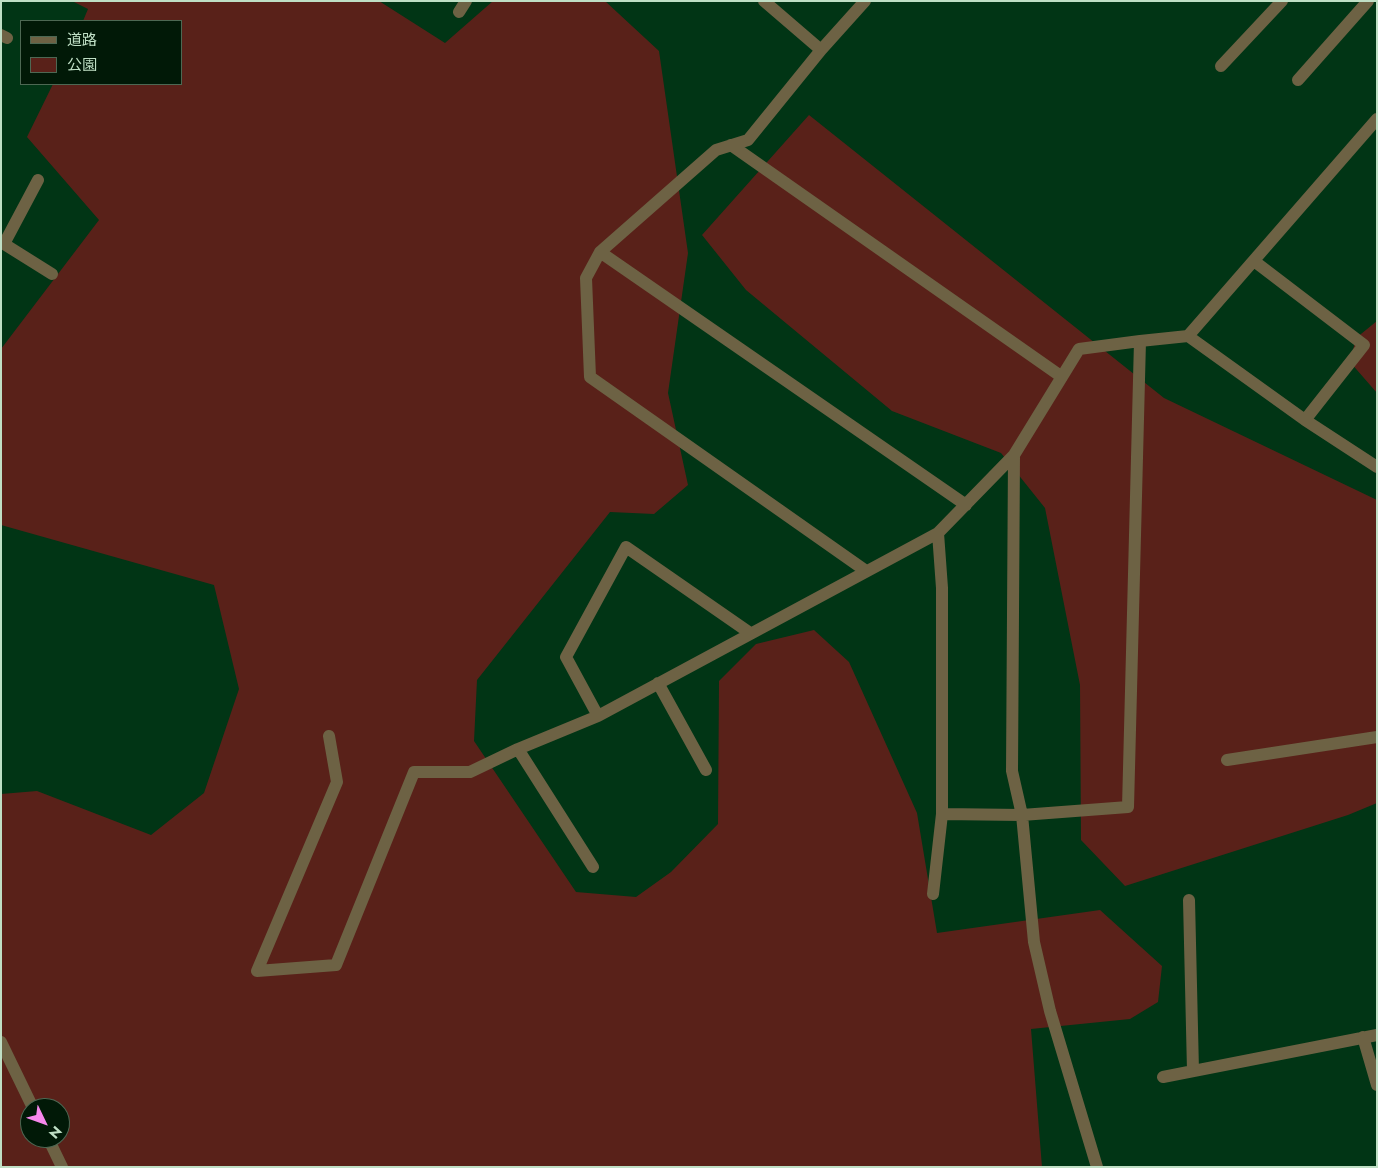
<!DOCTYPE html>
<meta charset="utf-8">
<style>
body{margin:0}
#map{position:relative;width:1378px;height:1168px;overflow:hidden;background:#013515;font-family:Jost,"Noto Sans JP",sans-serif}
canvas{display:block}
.frame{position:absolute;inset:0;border:2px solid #bfdfc5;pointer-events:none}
.legend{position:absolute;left:20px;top:20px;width:162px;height:65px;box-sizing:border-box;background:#011907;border:1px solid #4d6853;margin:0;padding:6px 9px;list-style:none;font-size:15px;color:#bfdfc5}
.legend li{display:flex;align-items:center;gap:10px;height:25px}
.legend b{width:25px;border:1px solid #4d6853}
.north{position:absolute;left:20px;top:1098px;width:50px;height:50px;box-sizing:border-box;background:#011907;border:1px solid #4d6853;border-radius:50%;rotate:132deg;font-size:14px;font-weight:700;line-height:20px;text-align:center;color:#bfdfc5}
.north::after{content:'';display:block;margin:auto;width:18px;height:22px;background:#f788ec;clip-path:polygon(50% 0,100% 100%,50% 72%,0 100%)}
</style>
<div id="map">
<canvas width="1378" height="1168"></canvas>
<div class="frame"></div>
<ul class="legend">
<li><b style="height:6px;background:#6d6244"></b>道路</li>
<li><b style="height:14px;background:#592119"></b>公園</li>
</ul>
<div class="north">N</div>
</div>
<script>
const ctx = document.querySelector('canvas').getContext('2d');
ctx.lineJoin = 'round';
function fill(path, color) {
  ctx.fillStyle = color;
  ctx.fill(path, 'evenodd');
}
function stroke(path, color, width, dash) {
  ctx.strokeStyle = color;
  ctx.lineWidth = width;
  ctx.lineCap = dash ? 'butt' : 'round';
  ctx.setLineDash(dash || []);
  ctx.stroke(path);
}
fill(new Path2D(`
 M72,1H379L445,43L493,1H605L659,51L688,253L668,393L688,485L654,514L610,512L477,680L474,741L576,892L636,897L671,872L718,824L719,681L756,644L814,630L849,662L917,813L937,933L1100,910L1162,966L1158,1002L1130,1019L1031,1029L1042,1167H1V794L37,791L151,835L204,793L239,689L214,585L1,525V349L99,220L27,137L53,84H181V21H83L88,9ZM30,1108H60V1138H30Z
 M809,115L1164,398L1377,500V803L1348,815L1125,886L1081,840L1080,685L1045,508L1001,453L892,411L746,290L702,235Z
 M1377,321V393L1350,362L1356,338Z`), '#592119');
stroke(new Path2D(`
 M764,1L821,50
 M865,1L821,50L748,140L716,150L600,252L586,278L590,377L866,571
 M459,12L466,1
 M1,35L7,38
 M1221,66L1282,1
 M1298,80L1368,1
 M731,145L1062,377
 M1,242L52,274
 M4,244L38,180
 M600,252L966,505
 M1254,261L1364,345L1305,420
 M1188,336L1377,119
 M1014,455L1012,771L1022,815L1034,942L1050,1011L1097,1167
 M658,683L706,770
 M598,716L566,657L626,547L750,633
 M329,736L337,782L257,971L336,965L414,772H470L518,749L598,716L938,533L1014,455L1079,349L1140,341L1188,336L1305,420L1377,467
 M518,749L593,867
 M1227,760L1377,737
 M942,814L1022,815L1128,807L1140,341
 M933,894L942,814V588L938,533
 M1189,900L1193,1071
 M1363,1037L1377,1085
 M1,1042L33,1108
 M1163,1077L1377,1035
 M48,1138L62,1167`), '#6d6244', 12);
</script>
